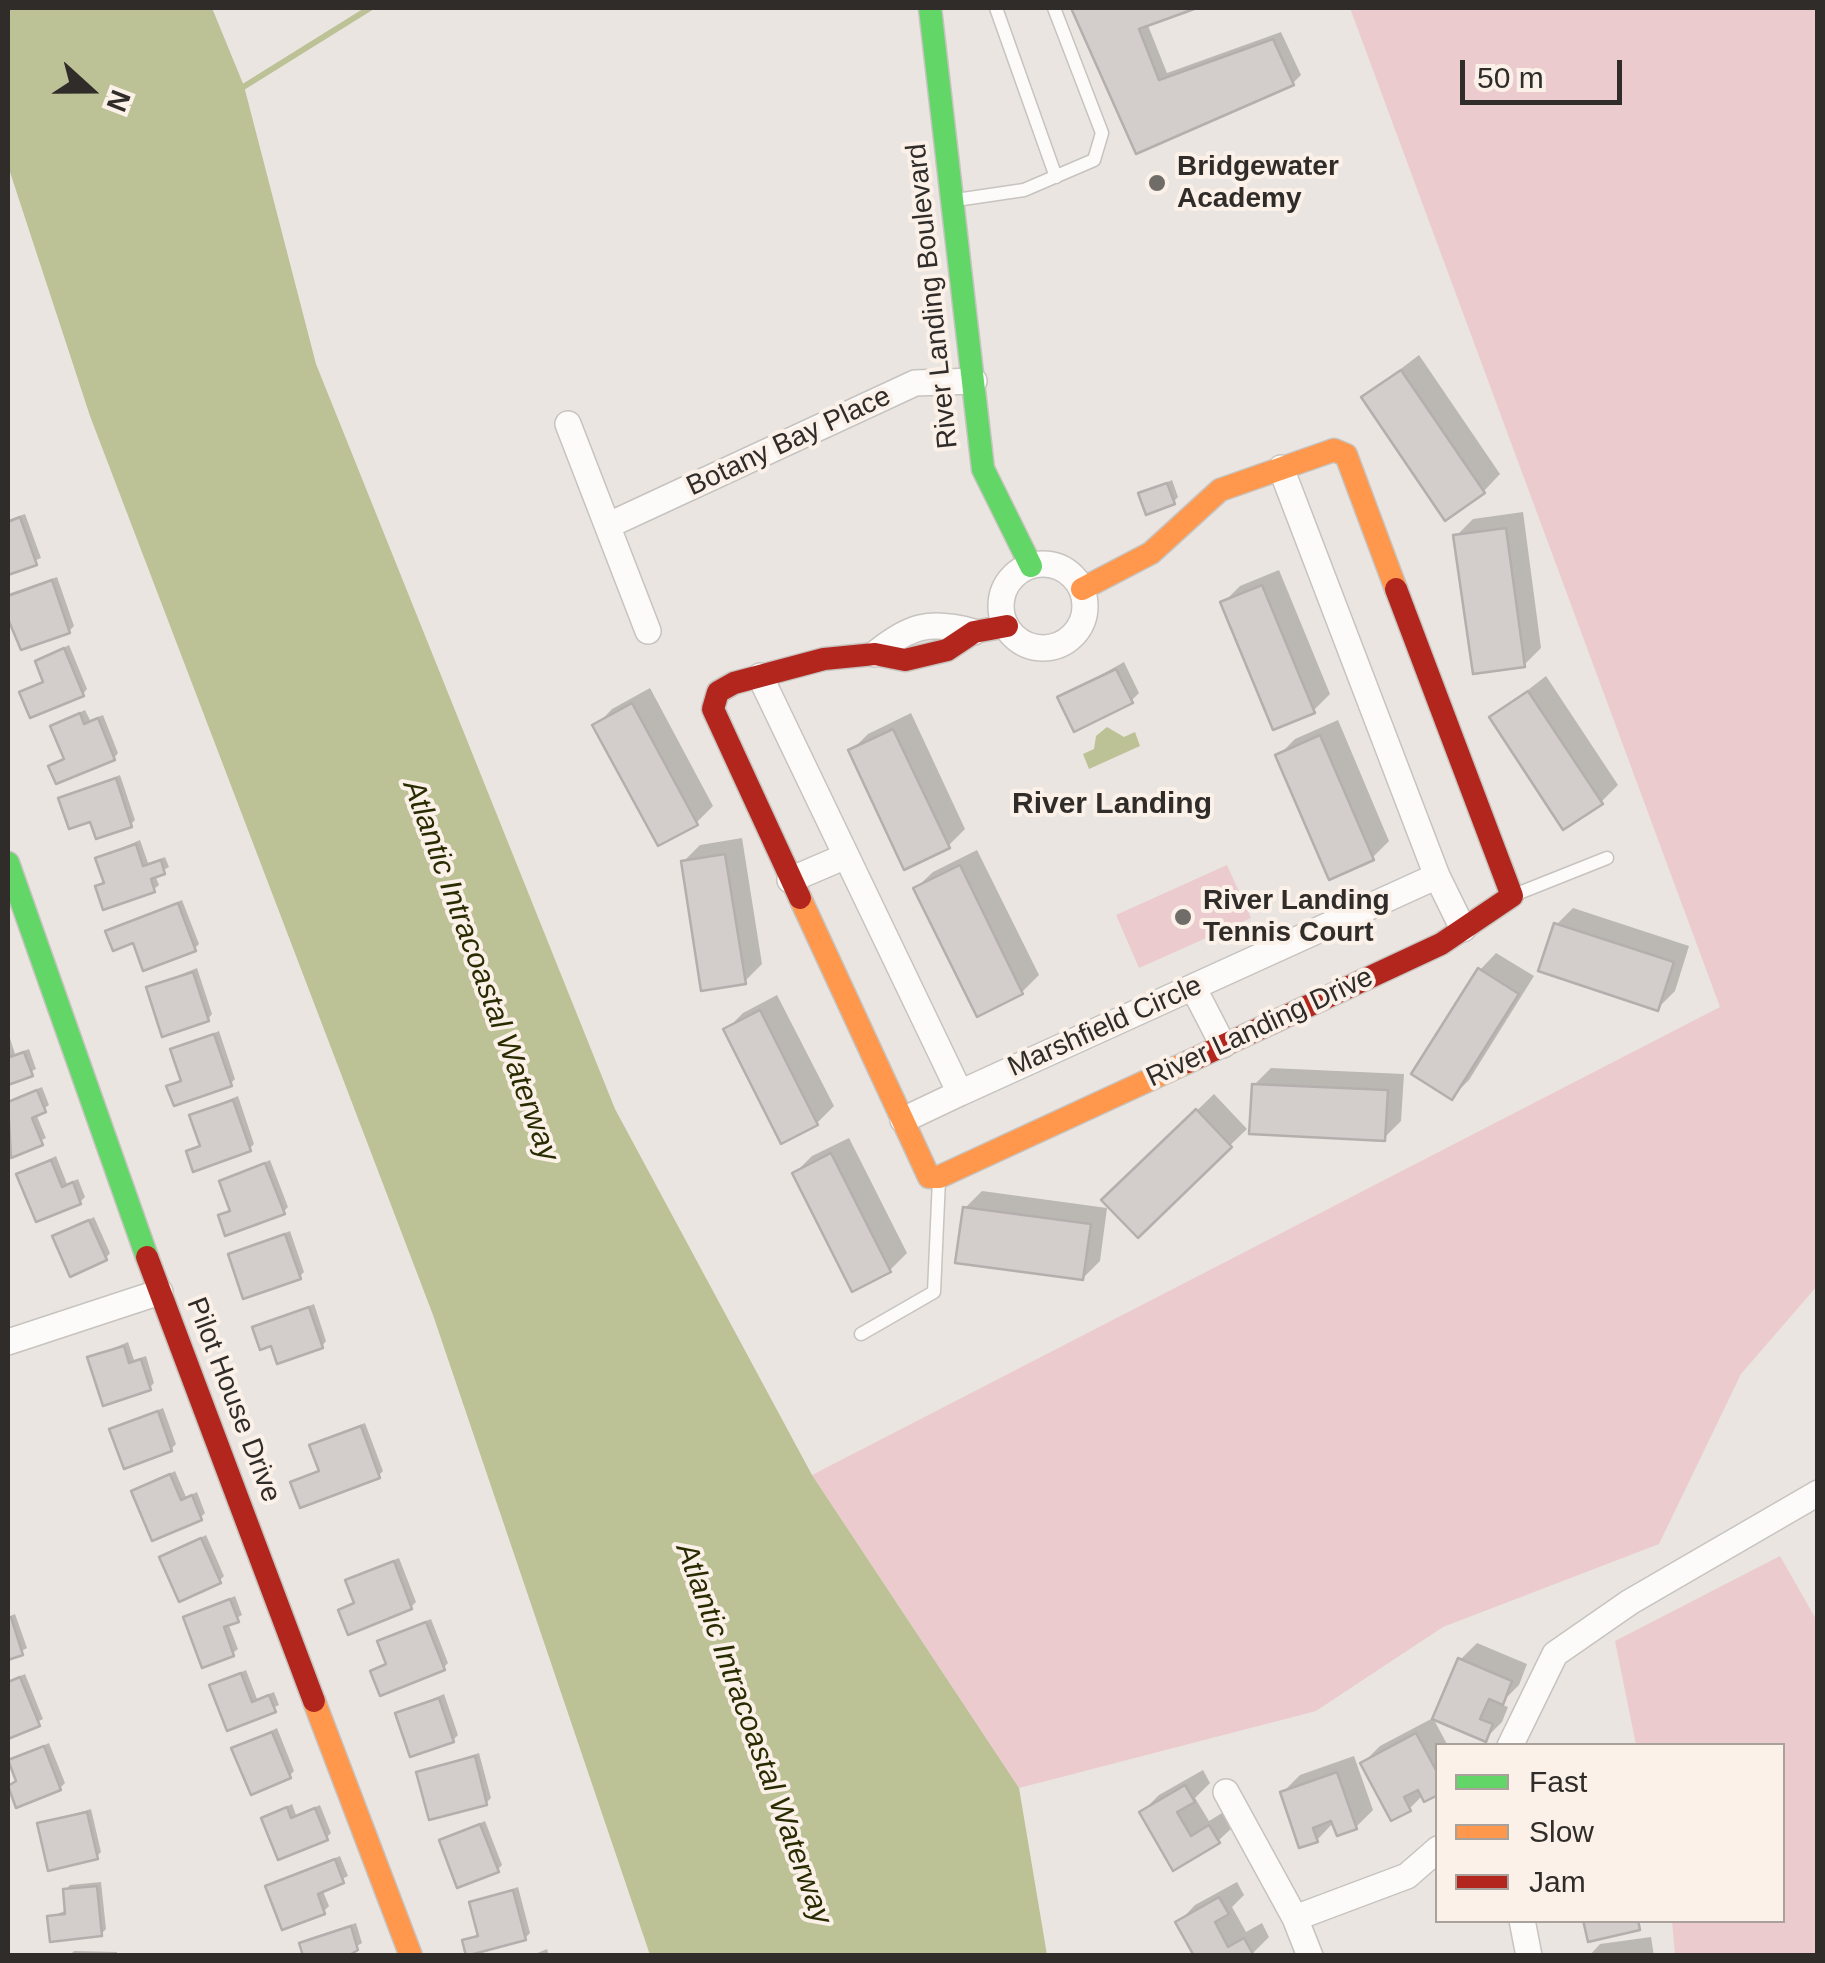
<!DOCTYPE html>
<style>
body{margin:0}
#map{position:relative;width:1825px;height:1963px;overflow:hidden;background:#eae5e0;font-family:Helvetica,sans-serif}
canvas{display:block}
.frame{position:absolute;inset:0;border:10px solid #2f2c29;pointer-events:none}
.legend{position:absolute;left:1435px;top:1743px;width:350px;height:180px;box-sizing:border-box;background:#fbf1e9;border:2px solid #a9a29c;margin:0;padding:12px 18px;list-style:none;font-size:30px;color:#2f2c29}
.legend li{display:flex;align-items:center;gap:20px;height:50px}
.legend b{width:50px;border:2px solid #a9a29c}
.north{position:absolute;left:40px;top:40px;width:100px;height:100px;-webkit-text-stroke:8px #fbf1e9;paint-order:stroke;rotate:111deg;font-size:28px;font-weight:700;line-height:40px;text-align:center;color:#2f2c29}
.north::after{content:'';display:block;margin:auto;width:35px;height:45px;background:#2f2c29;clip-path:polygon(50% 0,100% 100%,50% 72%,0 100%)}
.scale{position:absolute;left:1460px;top:60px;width:162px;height:45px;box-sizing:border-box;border:5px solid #2f2c29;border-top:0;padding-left:12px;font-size:30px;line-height:35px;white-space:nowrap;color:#2f2c29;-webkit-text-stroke:8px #fbf1e9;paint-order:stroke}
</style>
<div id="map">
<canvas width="1825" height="1963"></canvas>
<div class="frame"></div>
<ul class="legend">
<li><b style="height:12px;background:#63d668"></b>Fast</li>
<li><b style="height:12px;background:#ff974d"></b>Slow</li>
<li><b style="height:12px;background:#b3261e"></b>Jam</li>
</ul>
<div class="north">N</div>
<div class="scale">50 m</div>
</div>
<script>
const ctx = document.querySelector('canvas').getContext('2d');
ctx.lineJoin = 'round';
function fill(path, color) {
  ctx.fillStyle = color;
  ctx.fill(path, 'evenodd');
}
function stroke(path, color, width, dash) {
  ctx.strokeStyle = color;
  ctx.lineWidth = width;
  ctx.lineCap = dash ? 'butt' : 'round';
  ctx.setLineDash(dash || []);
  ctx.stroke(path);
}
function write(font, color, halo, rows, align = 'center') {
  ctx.font = font + ' Helvetica,sans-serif';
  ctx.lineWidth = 8;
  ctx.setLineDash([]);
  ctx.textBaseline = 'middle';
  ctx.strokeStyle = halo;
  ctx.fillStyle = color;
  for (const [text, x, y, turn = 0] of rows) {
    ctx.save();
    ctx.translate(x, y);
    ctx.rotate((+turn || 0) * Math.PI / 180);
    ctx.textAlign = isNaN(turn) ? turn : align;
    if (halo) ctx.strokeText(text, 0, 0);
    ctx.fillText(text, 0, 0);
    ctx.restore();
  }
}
fill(new Path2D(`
 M1350,8H1817V1286L1741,1374L1659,1544L1443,1627L1316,1711L1019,1788L812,1475L1720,1007Z
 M1227,865L1251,918L1139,968L1116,915Z
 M1780,1556L1817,1621V1955H1675L1672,1921L1782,1920V1746L1636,1745L1615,1641Z`), '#ebcbce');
fill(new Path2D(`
 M8,8H212L244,86L316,364L615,1109L812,1475L1019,1788L1047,1955H650L433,1315L90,416L8,166Z
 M1107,727L1124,737L1135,732L1140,746L1089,769L1083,754L1094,749L1096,736Z`), '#bcc196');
fill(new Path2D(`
 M1074,8H1189L1147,23L1167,73L1281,32L1301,75L1293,83L1137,151Z
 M1419,355L1500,474L1484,491L1364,397Z
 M1172,480L1178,497L1173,502L1141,494Z
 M1523,512L1541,648L1524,665L1456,536L1473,519Z
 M25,514L41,558L8,572V520Z
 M1279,570L1330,694L1313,711L1223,603L1240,586Z
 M57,577L74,626L69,631L8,616V594Z
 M69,645L87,689L83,694L22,693L45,680L38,661Z
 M1124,662L1139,693L1131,701L1060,698Z
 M1546,676L1618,785L1601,802L1492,718Z
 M650,688L713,806L696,823L596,726L612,709Z
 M85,710L90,720L103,715L118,753L114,758L51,766L66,757L53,726Z
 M911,713L965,829L948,846L851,751L868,734Z
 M1338,720L1389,841L1372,858L1278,756L1295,739Z
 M120,775L135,820L130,825L92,819L61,798Z
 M742,838L762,964L745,981L683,862L700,845Z
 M140,840L148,863L165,857L169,867L155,875L159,885L154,889L98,887L106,881L98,858Z
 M977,850L1039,975L1022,992L916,888L933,872Z
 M182,900L199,944L194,949L108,932Z
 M1573,908L1689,946L1675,991L1658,1008L1556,925Z
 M1496,953L1534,976L1469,1080L1452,1097L1480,970Z
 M197,968L212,1014L208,1019L148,988Z
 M777,995L834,1106L817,1123L726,1030L743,1013Z
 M219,1031L235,1079L230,1084L169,1086L183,1078L173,1050Z
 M8,1032L15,1054L29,1049L36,1069L8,1083Z
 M1271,1068L1404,1074L1401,1121L1384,1138L1254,1085Z
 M42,1087L49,1105L36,1114L46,1138L12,1155L8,1144V1101Z
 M1214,1094L1247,1129L1138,1234L1105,1200Z
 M238,1096L254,1144L249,1149L189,1152L202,1144L192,1115Z
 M849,1138L907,1253L890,1270L795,1173L812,1156Z
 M56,1156L67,1184L78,1179L85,1197L80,1202L19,1174Z
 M270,1160L288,1207L283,1212L221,1216L232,1209L222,1182Z
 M982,1191L1107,1208L1100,1261L1083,1278L965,1208Z
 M94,1217L110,1253L106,1258L55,1237Z
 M290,1231L304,1272L299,1277L230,1255Z
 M314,1304L326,1341L322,1346L255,1328Z
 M128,1342L134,1360L146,1356L154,1383L149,1388L90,1358Z
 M163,1408L176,1444L171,1449L112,1429Z
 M365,1423L383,1471L378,1476L293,1483L321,1469L312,1446L317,1441Z
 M175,1471L186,1497L197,1492L205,1513L200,1518L134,1492Z
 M206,1535L224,1576L219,1581L162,1558Z
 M399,1558L416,1602L411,1607L341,1610L356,1601L348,1581L353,1576Z
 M235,1596L242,1615L228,1623L238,1649L233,1653L186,1618Z
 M15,1614L27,1648L8,1658V1617Z
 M431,1619L448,1663L443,1668L373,1671L388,1662L380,1641L385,1637Z
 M1477,1643L1527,1664L1519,1685L1500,1704L1508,1707L1502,1722L1485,1739L1460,1660Z
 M246,1670L257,1699L274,1692L279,1705L229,1728L212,1685Z
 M25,1674L43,1719L8,1736V1681Z
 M444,1694L458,1735L453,1740L398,1714Z
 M1433,1718L1448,1746H1438V1792L1423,1795L1409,1809L1363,1763L1380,1746Z
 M277,1728L294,1771L289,1776L234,1749Z
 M49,1743L65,1783L60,1788L10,1785L18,1779L11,1760Z
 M479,1753L491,1798L486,1803L419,1772Z
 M1354,1756L1373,1810L1356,1827L1334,1822L1317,1840L1283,1792L1300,1775Z
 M1203,1770L1210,1783L1195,1798L1209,1821L1227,1810L1235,1825L1218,1841L1174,1867L1142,1812L1159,1795Z
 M292,1804L296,1815L320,1805L331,1833L326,1838L264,1818Z
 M91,1809L101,1852L96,1857L40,1824Z
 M485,1821L502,1865L497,1870L442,1840Z
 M340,1856L348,1876L322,1889L329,1906L324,1911L268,1887Z
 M101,1882L106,1929L101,1934L50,1917L67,1910L65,1890L70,1885Z
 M1237,1882L1244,1895L1232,1907L1246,1932L1262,1923L1269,1937L1252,1954L1197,1956L1179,1922L1195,1905Z
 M518,1887L530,1933L525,1938L465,1941L480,1933L472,1903Z
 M356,1923L362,1943L352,1949L354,1956H306L302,1943L307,1939Z
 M1651,1937L1654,1956H1589L1600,1944Z
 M547,1949L549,1956H530Z
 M74,1951L117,1952V1956H69Z`), '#0003');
stroke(new Path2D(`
 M240,89L370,8`), '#bcc196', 6);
const building = new Path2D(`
 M1071,8H1197L1139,29L1159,80L1273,39L1294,85L1136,154Z
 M1401,370L1485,493L1445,521L1361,397Z
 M1167,483L1175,504L1146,515L1138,493Z
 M20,517L37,565L8,575V522Z
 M1506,528L1525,667L1473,674L1453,535Z
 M52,580L70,633L21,650L8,619V596Z
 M1262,585L1315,713L1273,730L1220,602Z
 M64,648L84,696L30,718L19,692L43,682L35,661Z
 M1116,669L1133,703L1074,732L1057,697Z
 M1528,691L1603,804L1563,830L1489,717Z
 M632,703L698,825L658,846L592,725Z
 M80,713L84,724L98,718L115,760L56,784L48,766L64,759L50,726Z
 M893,729L950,848L904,870L848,750Z
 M1320,735L1374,860L1329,880L1275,755Z
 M116,778L132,827L96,839L90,822L69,829L58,798Z
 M136,844L143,866L161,860L165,874L151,879L155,892L103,910L95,886L104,883L95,858Z
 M725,854L746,984L701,991L681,861Z
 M960,865L1023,994L977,1017L913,888Z
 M178,903L196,951L143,971L133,943L113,951L105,931Z
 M1554,923L1674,962L1658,1011L1538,971Z
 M1478,968L1519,994L1452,1100L1411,1074Z
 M193,972L209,1021L162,1037L146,987Z
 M760,1010L818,1125L781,1144L723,1029Z
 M214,1034L232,1086L174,1106L166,1086L181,1081L170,1049Z
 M8,1049L10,1057L24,1052L33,1076L8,1085Z
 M1252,1084L1388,1090L1385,1141L1249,1134Z
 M37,1090L46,1112L32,1118L43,1145L11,1158L8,1102Z
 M233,1100L251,1151L193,1172L186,1151L200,1146L189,1115Z
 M1196,1109L1232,1147L1138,1238L1101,1200Z
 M831,1153L891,1272L852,1292L792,1173Z
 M51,1160L62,1187L73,1182L81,1204L36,1222L16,1174Z
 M265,1163L285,1214L225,1236L218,1215L230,1211L219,1181Z
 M963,1207L1091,1224L1083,1280L955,1263Z
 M89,1220L107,1260L70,1277L52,1236Z
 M285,1234L301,1279L243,1299L228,1254Z
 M309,1307L323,1348L277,1364L271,1346L260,1350L252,1327Z
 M124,1346L129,1363L141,1359L151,1390L103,1406L87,1357Z
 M158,1411L172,1451L124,1469L109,1429Z
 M361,1426L380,1478L300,1508L290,1482L319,1471L309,1445Z
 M170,1474L181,1500L192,1495L202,1520L152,1541L131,1491Z
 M201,1538L221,1583L179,1602L159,1557Z
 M394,1561L412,1609L348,1635L338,1610L354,1603L345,1580Z
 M230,1599L239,1622L224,1627L234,1656L202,1668L183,1617Z
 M11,1617L23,1655L8,1660V1618Z
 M426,1622L445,1670L380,1696L370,1671L386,1664L377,1641Z
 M1458,1658L1512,1681L1503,1705L1489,1699L1480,1719L1493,1724L1486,1742L1432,1719Z
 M241,1673L252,1702L269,1695L276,1712L227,1731L209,1685Z
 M20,1677L40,1726L8,1739V1682Z
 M439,1698L454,1742L410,1757L395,1713Z
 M272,1732L291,1778L251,1795L231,1748Z
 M1416,1733L1438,1774V1795L1424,1802L1418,1790L1404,1797L1411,1811L1391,1821L1360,1763Z
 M44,1746L61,1790L16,1808L8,1786L16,1781L8,1760Z
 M475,1756L487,1805L429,1820L416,1772Z
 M1337,1772L1357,1829L1337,1836L1331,1821L1313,1828L1318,1842L1299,1848L1280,1792Z
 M1185,1785L1195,1802L1177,1812L1191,1836L1209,1825L1220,1843L1173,1871L1139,1812Z
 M287,1807L291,1818L315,1808L328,1840L278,1860L261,1818Z
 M87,1812L98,1859L48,1871L37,1823Z
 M480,1824L499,1872L457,1888L439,1840Z
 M335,1859L344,1883L318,1894L325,1914L282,1930L265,1886Z
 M97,1886L102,1936L50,1942L47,1916L65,1914L63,1889Z
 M513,1890L526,1940L466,1956L462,1940L478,1936L469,1902Z
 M1219,1897L1229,1914L1215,1922L1228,1947L1244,1938L1254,1956H1194L1175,1922Z
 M1583,1920H1638L1640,1930L1588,1942Z
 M351,1926L358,1950L348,1956H303L299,1943Z`);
fill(building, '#d3cecb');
stroke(building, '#b4afad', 2.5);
const lane = new Path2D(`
 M996,8L1056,177
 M956,200L1024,190L1094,160L1102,133L1054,8
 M1514,895L1607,858
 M861,1334L934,1292L939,1179`);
const street = new Path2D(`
 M568,424L648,631
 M609,525L915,383L974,381
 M1001 606a42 42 0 1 1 84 0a42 42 0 1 1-84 0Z
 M875,654C910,625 930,620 974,632
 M760,676L960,1093L1437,876L1281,468
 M1437,876L1463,929
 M790,880L846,856
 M1193,987L1223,1045
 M903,1120L960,1093
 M8,1342L160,1292
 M1510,1746L1555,1654L1630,1602L1818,1493
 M1226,1792L1295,1918
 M1522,1920L1529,1956
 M1310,1956L1295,1918L1407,1876L1438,1849`);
const fast = new Path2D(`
 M930,8L983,469L1031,566
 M8,863L147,1257`);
const slow = new Path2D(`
 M1082,589L1151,553L1220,490L1334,450L1346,455L1396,589
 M800,898L929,1177H939L1188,1062
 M314,1701L411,1956`);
const jam = new Path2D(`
 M800,898L713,709L718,692L734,683L824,659L875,654L905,660L947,650L974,632L1007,626
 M1188,1062L1441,944L1512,896L1396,589
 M147,1257L314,1701`);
stroke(lane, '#c7c3bf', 15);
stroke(street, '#c7c3bf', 28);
stroke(fast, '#c7c3bf', 25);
stroke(slow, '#c7c3bf', 25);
stroke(jam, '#c7c3bf', 25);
stroke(lane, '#fcfbfa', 12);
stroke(street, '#fcfbfa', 25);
stroke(fast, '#63d668', 22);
stroke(slow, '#ff974d', 22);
stroke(jam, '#b3261e', 22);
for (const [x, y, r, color] of [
 [1157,183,10,"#706d69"],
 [1183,917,10,"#706d69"]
]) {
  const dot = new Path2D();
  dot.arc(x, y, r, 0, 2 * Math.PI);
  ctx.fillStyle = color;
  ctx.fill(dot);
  stroke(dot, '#fbf1e9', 4);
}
write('bold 28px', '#2f2c29', '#fbf1e9', [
 ["Bridgewater",1177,167],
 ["Academy",1177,199],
 ["River Landing",1203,901],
 ["Tennis Court",1203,933]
], 'left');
write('28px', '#2f2c29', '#fbf1e9', [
 ["River Landing Boulevard",933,296,-96],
 ["Botany Bay Place",789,442,-25],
 ["Marshfield Circle",1105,1027,-24],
 ["River Landing Drive",1260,1028,-25],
 ["Pilot House Drive",233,1400,69]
]);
write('bold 30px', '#2f2c29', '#fbf1e9', [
 ["River Landing",1112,805]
]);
write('italic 30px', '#282c00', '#fbf1e9', [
 ["Atlantic Intracoastal Waterway",480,971,70],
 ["Atlantic Intracoastal Waterway",753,1734,70]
]);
</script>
